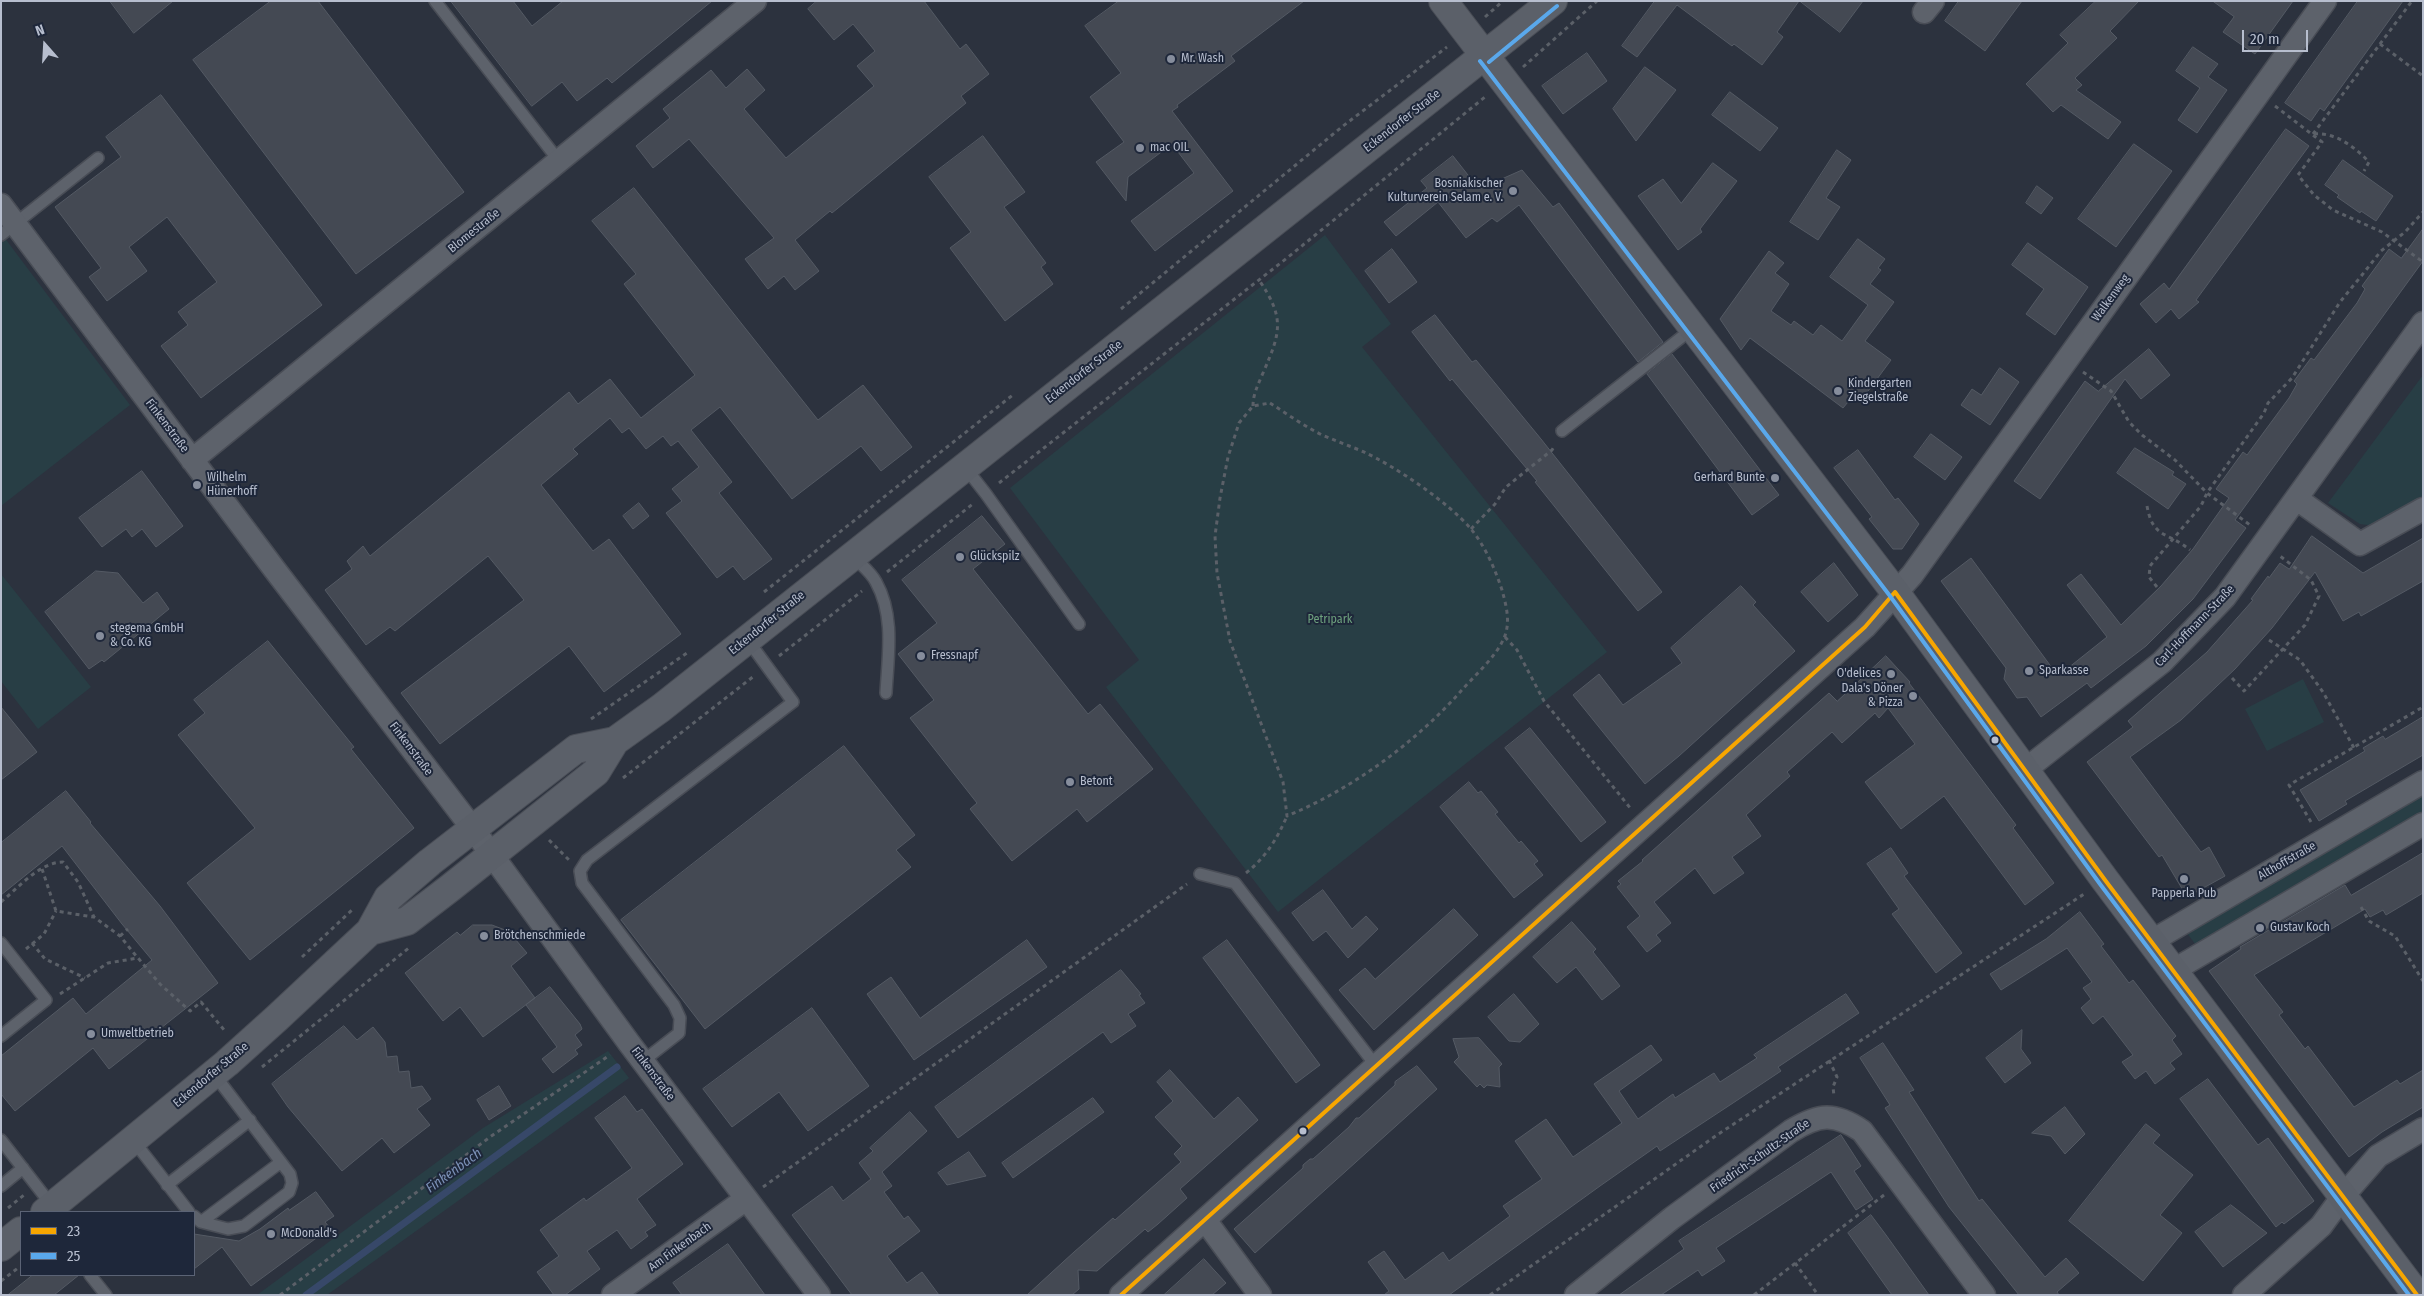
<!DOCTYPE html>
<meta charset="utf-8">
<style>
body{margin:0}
#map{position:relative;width:2424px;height:1296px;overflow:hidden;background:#2c323e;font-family:"Fira Sans Condensed",sans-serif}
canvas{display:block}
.frame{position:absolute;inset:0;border:2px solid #b7bece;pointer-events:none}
.legend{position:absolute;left:20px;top:1211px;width:175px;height:65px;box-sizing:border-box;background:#1e273a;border:1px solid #5b6375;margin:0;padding:6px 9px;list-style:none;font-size:15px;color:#b7bece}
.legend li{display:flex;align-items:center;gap:10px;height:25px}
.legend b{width:25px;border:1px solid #5b6375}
.north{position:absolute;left:20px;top:20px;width:50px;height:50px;-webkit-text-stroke:4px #1e273a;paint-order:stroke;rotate:341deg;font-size:14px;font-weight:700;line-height:20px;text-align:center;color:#b7bece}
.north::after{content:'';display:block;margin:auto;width:18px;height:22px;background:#b7bece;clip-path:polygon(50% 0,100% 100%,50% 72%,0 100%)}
.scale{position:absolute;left:2242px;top:30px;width:66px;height:22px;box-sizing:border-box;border:2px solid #b7bece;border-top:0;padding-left:6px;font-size:15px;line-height:18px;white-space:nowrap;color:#b7bece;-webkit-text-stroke:4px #1e273a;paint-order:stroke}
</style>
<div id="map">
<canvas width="2424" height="1296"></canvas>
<div class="frame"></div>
<ul class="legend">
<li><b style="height:6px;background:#f7a600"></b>23</li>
<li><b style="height:6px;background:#5aa8eb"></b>25</li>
</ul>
<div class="north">N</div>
<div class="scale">20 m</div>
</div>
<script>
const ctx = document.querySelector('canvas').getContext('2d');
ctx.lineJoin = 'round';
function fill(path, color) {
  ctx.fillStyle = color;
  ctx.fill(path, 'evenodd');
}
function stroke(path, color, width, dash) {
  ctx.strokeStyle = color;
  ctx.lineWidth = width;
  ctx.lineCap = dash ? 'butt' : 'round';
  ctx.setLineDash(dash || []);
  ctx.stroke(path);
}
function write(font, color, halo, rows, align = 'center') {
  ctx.font = font + ' "Fira Sans Condensed",sans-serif';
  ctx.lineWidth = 4;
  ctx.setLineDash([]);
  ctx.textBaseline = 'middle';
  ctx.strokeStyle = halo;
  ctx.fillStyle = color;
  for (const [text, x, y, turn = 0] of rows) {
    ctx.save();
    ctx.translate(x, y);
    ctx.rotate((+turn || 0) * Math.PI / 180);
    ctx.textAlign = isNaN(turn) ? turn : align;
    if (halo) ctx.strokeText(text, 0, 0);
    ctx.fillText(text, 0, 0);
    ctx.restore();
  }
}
fill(new Path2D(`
 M1,233L130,405L1,506Z
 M1325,235L1391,324L1362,347L1607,652L1278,912L1106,687L1139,660L1010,488Z
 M2423,375V499L2375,526L2360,524L2328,503Z
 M1,574L91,687L38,729L1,681Z
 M2303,679L2324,722L2267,751L2245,709Z
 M2423,791V816L2198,948L2184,929Z
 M608,1051L629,1078L327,1295H257L483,1128Z`), '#283e45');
stroke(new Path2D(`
 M306,1295L617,1067`), '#374869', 7);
const building = new Path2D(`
 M110,1H173L134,33Z
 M271,1H318L464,192L356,274L193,60Z
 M451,1H513L532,26L563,1H712L612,83L607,78L577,101L562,82L532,106Z
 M817,1H924L960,49L966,44L989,74L961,96L966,103L832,213L830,211L795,240L819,271L795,290L784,276L768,289L745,259L774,238L689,139L653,168L636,146L670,118L663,109L711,70L726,88L747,69L765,90L744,109L786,158L874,86L857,66L875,51L853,24L834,40L808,9Z
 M1119,1H1304L1231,56L1235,61L1177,105L1178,107L1172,111L1233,191L1155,251L1131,221L1194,173L1172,144L1128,177L1126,201L1096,162L1124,142L1090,97L1121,73L1085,26Z
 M1655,1H1799L1777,32L1783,37L1762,65L1734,44L1732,46L1677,5L1637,57L1622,46Z
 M1800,1H1863L1840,32Z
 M1959,1H2022L1985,51L1945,21Z
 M2096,1H2139L2110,31L2117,38L2075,78L2082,85L2076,90L2121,122L2108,139L2061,105L2053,112L2026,84L2068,43L2060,35Z
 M2213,1H2293L2255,54L2223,32L2234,17Z
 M2358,1H2403L2324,111L2320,108L2311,121L2285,103Z
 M2193,47L2218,64L2208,77L2227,90L2197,133L2178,120L2200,88L2176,71Z
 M1587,53L1607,81L1563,114L1542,86Z
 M1645,67L1676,90L1636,141L1613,109Z
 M1730,92L1778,128L1760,151L1712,115Z
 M161,95L322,305L201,398L161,346L188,325L178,312L217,282L167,217L129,247L147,271L107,301L89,277L101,268L55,207L121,157L106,137Z
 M2286,129L2309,146L2196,300L2199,302L2179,319L2171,309L2156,323L2140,304L2164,283L2169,289Z
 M983,136L1025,192L1004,207L1046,263L1041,267L1053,284L1005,321L950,248L971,232L929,177Z
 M2134,144L2172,171L2116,247L2078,219Z
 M1837,150L1851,160L1826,198L1840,207L1818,240L1790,222Z
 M1453,156L1479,189L1522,170L1553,207L1559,203L1663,342L1638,362L1519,205L1497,222L1492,218L1466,238L1438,202L1396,236L1384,222L1427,188L1421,181Z
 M2343,160L2393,196L2376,221L2361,211L2360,213L2337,197L2339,195L2325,185Z
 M1713,163L1737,181L1700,229L1702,232L1678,250L1638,196L1663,179L1681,203Z
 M2037,186L2053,198L2041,214L2026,203Z
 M634,188L818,420L863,385L912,447L881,471L861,446L792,499L720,407L691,430L732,482L719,493L772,559L744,580L733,566L717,578L666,513L682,501L672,489L699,467L678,441L671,446L663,436L646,449L629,428L622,433L610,418L573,449L578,454L541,485L593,551L609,539L681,634L604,692L569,646L440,744L401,693L524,600L488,556L395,631L390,627L366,645L325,590L352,569L347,561L363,546L370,556L569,392L578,404L610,379L641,418L695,375L624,284L636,274L592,221Z
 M2423,229V261L2235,520L2246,528L2193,599L2146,646L2091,688L2087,683L2041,717L2027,697L2017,698L2004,679L2006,668L1941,581L1971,558L2058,676L2107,637L2067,585L2081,574L2121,625L2161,586L2193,549L2229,498L2216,489L2243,452L2247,455L2289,398L2297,384L2294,381L2311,358L2314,360L2357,303L2365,289L2362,286L2389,249L2401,258Z
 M1858,239L1885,259L1878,268L1881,270L1870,284L1894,302L1865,341L1891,360L1860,402L1853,396L1843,408L1750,338L1741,350L1720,319L1769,251L1784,263L1775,273L1789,284L1771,311L1791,325L1794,321L1813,335L1821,325L1842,341L1868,305L1830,277Z
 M2028,243L2088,287L2055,335L2026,314L2044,289L2012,265Z
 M1392,249L1417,282L1389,303L1365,271Z
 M1435,315L1472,362L1476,360L1541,439L1662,592L1638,611L1535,482L1537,481L1452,379L1450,381L1412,332Z
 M2149,349L2170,375L2141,399L2125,379L2040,499L2014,481L2085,381L2098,391Z
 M1672,354L1779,495L1752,515L1647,374Z
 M2000,368L2019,382L1990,425L1961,405L1972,389L1981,395Z
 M1931,434L1962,457L1945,480L1914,457Z
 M2135,448L2174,472L2172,475L2186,484L2168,509L2117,473Z
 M1858,450L1895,500L1898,498L1919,524L1902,549H1893L1869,519L1872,517L1834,468Z
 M142,471L183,526L156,547L142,529L132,537L126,529L102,547L79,518Z
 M639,503L649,516L633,529L623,516Z
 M982,516L1005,544L973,569L1088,714L1100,704L1153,769L1087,822L1077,809L1012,861L970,809L977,803L910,718L934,700L898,654L937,623L902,580Z
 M2312,536L2363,573L2423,538V581L2361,616L2359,612L2343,621L2315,572L2272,628L2235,669L2181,720L2130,757L2201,852L2209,847L2225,876L2187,897L2162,855L2159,857L2087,762L2133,727L2128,721L2207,652L2253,600L2251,599L2268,576L2269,578L2280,563L2289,569Z
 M1834,563L1858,595L1828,622L1801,592Z
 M96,571L118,573L143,603L157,592L169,609L104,662L102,660L89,669L45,612Z
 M1741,586L1756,602L1753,605L1795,651L1679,756L1645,784L1573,695L1599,674L1623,705L1682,663L1671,648Z
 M268,641L354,747L351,749L414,828L250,960L187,883L255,828L178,735L205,713L194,700Z
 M1886,656L1910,682L1909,683L2016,825L2013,828L2054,883L2025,905L1944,796L1901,829L1865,782L1915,744L1888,708L1879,718L1875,713L1842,743L1832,732L1787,772L1790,776L1746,815L1761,836L1732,857L1744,873L1714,894L1695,868L1654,902L1671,923L1656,935L1661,941L1647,952L1627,927L1640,916L1617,887L1621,884L1618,881L1643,861L1642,860L1829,693L1837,701Z
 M1,707L37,752L1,780Z
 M2423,717V755L2345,801L2347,804L2319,821L2300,790L2365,751L2363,748L2383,736L2385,739Z
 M1530,728L1606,822L1581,842L1505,748Z
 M844,746L915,835L896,850L911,867L705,1029L621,920Z
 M1469,782L1478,793L1481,791L1498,812L1495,814L1519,843L1521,841L1538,861L1534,864L1543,875L1514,898L1440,807Z
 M66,791L91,822L90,823L160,906L218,983L109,1069L93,1048L15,1111L1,1094V1056L73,998L86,1014L152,960L122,924L62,846L1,895V843Z
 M1891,848L1908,873L1904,876L1962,953L1936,973L1892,914L1899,909L1867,864Z
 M2423,853V893L2386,915L2383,910L2370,917L2365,909L2254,975L2283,1012L2279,1015L2305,1049L2308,1046L2354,1107L2397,1080L2400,1084L2423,1070V1107L2382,1132L2349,1157L2209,971L2241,949L2240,947L2345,885L2351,895Z
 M1323,890L1352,929L1366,916L1378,929L1348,958L1326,931L1313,941L1292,913Z
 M1454,909L1478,935L1374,1030L1339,990L1365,968L1375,979Z
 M2080,912L2104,944L2101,946L2129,983L2133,980L2176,1036L2172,1040L2182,1054L2170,1063L2175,1069L2155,1084L2146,1071L2135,1079L2122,1062L2133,1055L2103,1016L2093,1024L2081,1008L2091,999L2083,988L2092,982L2067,948L2001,990L1990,974L2046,939Z
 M1572,922L1596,949L1593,952L1620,986L1602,1000L1576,967L1557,983L1533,957Z
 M473,925H492L505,930L515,939L527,953L511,966L535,998L483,1037L460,1007L443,1021L405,973L457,932L460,935Z
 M1027,940L1047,967L914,1060L867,994L891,977L920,1018Z
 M1227,940L1320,1065L1296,1083L1203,958Z
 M1121,970L1141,994L1139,995L1145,1003L1128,1014L1136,1026L1111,1043L1103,1032L958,1138L935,1107Z
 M550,987L580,1024L582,1029L575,1035L582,1045L575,1050L578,1054L553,1073L542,1059L557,1047L526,1005Z
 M1514,994L1539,1024L1520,1042L1509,1041L1488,1017Z
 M1846,994L1859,1013L1778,1067L1781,1071L1733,1103L1660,1151L1657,1146L1600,1186L1449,1295H1384L1389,1291L1368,1262L1384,1251L1405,1280L1443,1252L1449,1261L1510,1216L1503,1206L1542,1179L1515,1141L1546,1119L1573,1157L1622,1123L1594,1084L1651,1045L1662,1060L1619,1091L1638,1119L1673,1094L1675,1098L1714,1073L1720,1082L1757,1058L1754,1055Z
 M812,1008L869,1086L808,1131L779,1092L732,1127L703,1089Z
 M344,1026L357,1040L373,1027L385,1042L387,1057L397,1056L399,1072L409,1071L411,1088L422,1086L431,1099L417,1109L430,1125L394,1153L382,1138L342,1171L288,1107L272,1084Z
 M2022,1030L2021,1049L2031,1063L2005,1083L1986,1058Z
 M1479,1038L1502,1064L1499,1067L1500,1087L1487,1085L1484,1088L1480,1084L1477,1087L1454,1062L1459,1057L1453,1039Z
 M1883,1043L1914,1090L1909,1092L1979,1201L1982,1199L2045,1277L2066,1258L2079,1273L2057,1292L2059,1295H2019L1949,1207L1885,1108L1890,1105L1860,1058Z
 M1417,1066L1437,1089L1255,1253L1234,1229L1303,1168V1165L1310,1159H1313L1349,1127L1356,1118H1359L1395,1085V1082Z
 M1170,1070L1214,1119L1238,1097L1258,1120L1180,1189L1187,1198L1158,1224L1148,1232L1145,1229L1097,1271L1078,1270L1079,1289L1072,1295H1027L1074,1252L1113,1218L1115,1220L1181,1162L1174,1154L1182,1146L1155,1117L1173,1101L1157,1082Z
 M2208,1079L2258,1145L2268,1138L2314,1201L2284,1224L2282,1222L2276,1227L2180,1099Z
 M499,1086L511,1106L489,1120L477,1100Z
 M625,1096L637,1112L642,1109L683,1164L637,1199L656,1225L645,1232L648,1236L631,1249L617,1230L587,1251L600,1269L565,1295H554L537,1272L559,1256L540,1230L584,1198L586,1201L632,1168L595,1118Z
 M1093,1098L1104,1112L1013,1178L1002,1163Z
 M2065,1107L2085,1134L2065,1154L2051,1136L2032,1133Z
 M910,1112L927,1131L882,1172L892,1186L884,1192L904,1219L908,1216L920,1231L887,1256L907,1283L922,1272L939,1295H852L792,1215L832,1186L843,1201L871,1179L859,1163L873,1151L870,1148Z
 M2146,1124L2160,1135L2153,1143L2193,1175L2160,1215L2182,1233L2143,1281L2069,1221Z
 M1841,1135L1861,1166L1854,1171L1873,1199L1856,1210L1831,1172L1716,1248L1725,1261L1702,1276L1698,1270L1661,1295H1619L1684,1249L1679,1241Z
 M969,1152L986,1176L947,1185L938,1173Z
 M316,1192L334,1216L325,1222L330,1228L251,1286L222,1247L194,1269V1234L239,1241L260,1229L288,1208L289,1210Z
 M2231,1205L2267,1233L2223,1267L2195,1232Z
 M1871,1215L1886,1235L1929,1295H1892L1848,1233Z
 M728,1244L765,1295H682L673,1283Z
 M1204,1259L1226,1283L1212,1295H1164Z
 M33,1275H79L54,1295H8Z`);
fill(building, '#444953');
stroke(building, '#545a64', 1);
const lane = new Path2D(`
 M435,1L559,161
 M1,235L98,158
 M1562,431L1692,329
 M965,467L986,494L1079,624
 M853,556C860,564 871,572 876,582C895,616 888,656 886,693
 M1200,874L1235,883L1376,1066
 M1,943L46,1000L1,1036
 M643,1061L679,1033L680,1018L674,1005L582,883L580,871L587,860L793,702L747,639
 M1,1140L53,1207
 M133,1140L189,1212
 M167,1185L250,1120
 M1,1186L23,1168
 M194,1216L201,1222L228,1229L244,1226L289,1192L292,1183L290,1174L214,1074
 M201,1222L281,1162
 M90,1275L106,1295`);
const street = new Path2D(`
 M1924,12L1933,1
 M1,205L275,570L473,829L629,1043L819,1295
 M192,460L755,1
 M2297,499L2360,544L2423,509
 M2025,770L2162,662L2225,597L2423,323
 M2152,941L2423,782
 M2174,970L2423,824
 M1205,1220L1260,1295
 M613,1295L746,1199
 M1121,1295L1865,627L1912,575L2325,1
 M1576,1295L1672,1218L1791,1131C1819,1114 1834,1112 1862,1131L1984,1295
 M2244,1295L2321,1226L2343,1196L2378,1156L2423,1129`);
const secondary = new Path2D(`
 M1443,1L1895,592L2105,880L2417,1295
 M370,931L407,921L450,888L596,772L615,741L661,708L1553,1
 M45,1212L227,1063L277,1018L370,931L388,898L430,862L576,749L615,741
 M1,1247L21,1231`);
stroke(lane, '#494d56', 14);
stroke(street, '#494d56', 25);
stroke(secondary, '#494d56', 30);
stroke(new Path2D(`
 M1485,17L1503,1
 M2380,44L2423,76
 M1523,67L1597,1
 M2275,106L2322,142L2298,175L2314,195L2333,210L2382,232L2423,262
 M2313,134L2412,1
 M2314,134C2335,132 2355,147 2369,162L2364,171
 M1121,309L1343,126L1447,47
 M2083,372L2111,391L2129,422L2142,435L2175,460L2207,493L2250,525
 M1270,403C1287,414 1304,426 1322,435C1336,441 1350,446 1364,452C1396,467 1448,502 1471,529C1485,546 1495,569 1502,590C1506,605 1511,622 1504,638C1496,657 1475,675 1461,691C1415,743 1352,789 1287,816L1283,782L1230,641L1217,573L1215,536L1220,498L1228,457L1239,423L1253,406Z
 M1253,406C1253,394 1258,385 1263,373C1281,332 1285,318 1259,280
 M999,483L1287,258L1485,97
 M2147,506C2153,539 2167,531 2190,550
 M1471,529L1495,504L1506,487L1552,450L1555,445
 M887,572L974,503
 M2157,587L2149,577L2150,566L2201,506L2207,493L2264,413L2268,403L2292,378L2340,302L2362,275L2381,251L2405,232L2423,212
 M764,592L1014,394
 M1505,637L1517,650L1544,701L1631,809
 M2269,640L2300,660L2323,692L2354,748
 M779,656L862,591
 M2232,678L2244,691L2305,625L2319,596L2311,580L2280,556
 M591,719L687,653
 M623,778L754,676
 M2311,822L2289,785L2423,707
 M549,840L569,860
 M42,869L56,911L93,917
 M1246,873C1266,857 1277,839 1287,816
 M1,902C18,888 40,862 63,862L78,882L94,917L120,936L137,957
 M2361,907L2369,921L2395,936L2423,981
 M120,936L128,929
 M32,943L45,959L85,978
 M26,949L44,934L56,911
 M302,957L352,910
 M60,994L108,963L138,958L160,984L190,1011L201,1002L225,1031
 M1829,1060L1837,1077L1833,1087L1834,1096
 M262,1067L410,947
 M763,1187L1187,884
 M8,1208L24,1195
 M1795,1263L1818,1295
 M1,1281L18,1268
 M280,1295L490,1137L610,1055
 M1490,1295L1717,1135L2084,894
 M1754,1295L1884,1195`), '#5b6068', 3, [4, 4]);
stroke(lane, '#5d626b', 11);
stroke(street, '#5d626b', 22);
stroke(secondary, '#5b6069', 28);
stroke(new Path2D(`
 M1895,592L2105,880L2417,1295
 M1121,1295L1865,627L1895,592`), '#f7a600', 4);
stroke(new Path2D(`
 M1480,61L1890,596L2100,884L2409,1295
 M1489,62L1557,6`), '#5aa8eb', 4);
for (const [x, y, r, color] of [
 [1171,59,5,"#868d9c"],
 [1140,148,5,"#868d9c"],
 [1513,191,5,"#868d9c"],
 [1838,391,5,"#868d9c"],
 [1775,478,5,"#868d9c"],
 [197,485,5,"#868d9c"],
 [960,557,5,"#868d9c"],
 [100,636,5,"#868d9c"],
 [921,656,5,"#868d9c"],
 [2029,671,5,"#868d9c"],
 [1891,674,5,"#868d9c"],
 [1913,696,5,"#868d9c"],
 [1995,740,4.5,"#b7bece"],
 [1070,782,5,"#868d9c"],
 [2184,879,5,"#868d9c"],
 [2260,928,5,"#868d9c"],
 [484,936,5,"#868d9c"],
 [91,1034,5,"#868d9c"],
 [1303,1131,4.5,"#b7bece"],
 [271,1234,5,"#868d9c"]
]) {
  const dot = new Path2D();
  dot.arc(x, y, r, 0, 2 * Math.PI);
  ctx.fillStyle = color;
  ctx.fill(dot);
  stroke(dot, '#1e273a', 2);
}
write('12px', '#b7bece', '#1e273a', [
 ["Mr. Wash",1181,59],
 ["mac OIL",1150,148],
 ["Bosniakischer",1503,184,"right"],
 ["Kulturverein Selam e. V.",1503,198,"right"],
 ["Kindergarten",1848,384],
 ["Ziegelstraße",1848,398],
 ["Wilhelm",207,478],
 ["Hünerhoff",207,492],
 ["Gerhard Bunte",1765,478,"right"],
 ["Glückspilz",970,557],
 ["stegema GmbH",110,629],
 ["& Co. KG",110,643],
 ["Fressnapf",931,656],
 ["Sparkasse",2039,671],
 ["O'delices",1881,674,"right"],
 ["Dala's Döner",1903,689,"right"],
 ["& Pizza",1903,703,"right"],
 ["Betont",1080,782],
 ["Papperla Pub",2184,894,"center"],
 ["Gustav Koch",2270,928],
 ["Brötchenschmiede",494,936],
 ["Umweltbetrieb",101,1034],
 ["McDonald's",281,1234]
], 'left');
write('12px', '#b7bece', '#1e273a', [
 ["Eckendorfer Straße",1402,121,-38],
 ["Blomestraße",474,231,-39],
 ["Walkenweg",2111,298,-54],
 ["Eckendorfer Straße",1084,372,-38],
 ["Finkenstraße",167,426,53],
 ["Eckendorfer Straße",767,623,-39],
 ["Carl-Hoffmann-Straße",2195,626,-46],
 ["Finkenstraße",411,749,53],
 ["Althoffstraße",2287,861,-30],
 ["Finkenstraße",653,1074,53],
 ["Eckendorfer Straße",211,1075,-40],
 ["Friedrich-Schultz-Straße",1760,1156,-35],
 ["Am Finkenbach",680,1247,-36]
]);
write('12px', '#6da07d', '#1e273a', [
 ["Petripark",1330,620]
]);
write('italic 14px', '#7c91b7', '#1e273a', [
 ["Finkenbach",454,1171,-36]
]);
</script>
